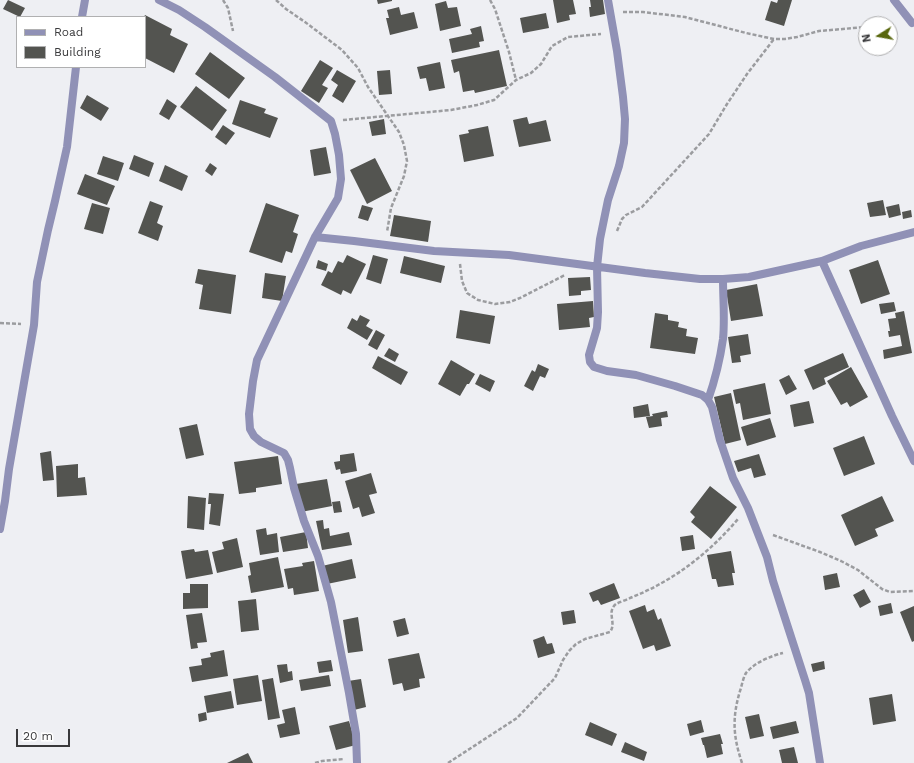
<!DOCTYPE html>
<style>
body{margin:0}
#map{position:relative;width:914px;height:763px;overflow:hidden;background:#eeeff3;font-family:"Work Sans",sans-serif}
canvas{display:block}
.legend{position:absolute;left:16px;top:16px;width:130px;height:52px;box-sizing:border-box;background:#fff;border:1px solid #b0b0b1;margin:0;padding:5px 7px;list-style:none;font-size:12px;color:#39393b}
.legend li{display:flex;align-items:center;gap:8px;height:20px}
.legend b{width:20px;border:1px solid #b0b0b1}
.north{position:absolute;left:858px;top:16px;width:40px;height:40px;box-sizing:border-box;background:#fff;border:1px solid #b0b0b1;border-radius:50%;rotate:259deg;font-size:11px;font-weight:700;line-height:16px;text-align:center;color:#39393b}
.north::after{content:'';display:block;margin:auto;width:14px;height:18px;background:#58660c;clip-path:polygon(50% 0,100% 100%,50% 72%,0 100%)}
.scale{position:absolute;left:16px;top:729px;width:54px;height:18px;box-sizing:border-box;border:2px solid #39393b;border-top:0;padding-left:5px;font-size:12px;line-height:14px;white-space:nowrap;color:#39393b;-webkit-text-stroke:3px #fff;paint-order:stroke}
</style>
<div id="map">
<canvas width="914" height="763"></canvas>
<ul class="legend">
<li><b style="height:5px;background:#9091b6"></b>Road</li>
<li><b style="height:11px;background:#535450"></b>Building</li>
</ul>
<div class="north">N</div>
<div class="scale">20 m</div>
</div>
<script>
const ctx = document.querySelector('canvas').getContext('2d');
ctx.lineJoin = 'round';
function fill(path, color) {
  ctx.fillStyle = color;
  ctx.fill(path, 'evenodd');
}
function stroke(path, color, width, dash) {
  ctx.strokeStyle = color;
  ctx.lineWidth = width;
  ctx.lineCap = dash ? 'butt' : 'round';
  ctx.setLineDash(dash || []);
  ctx.stroke(path);
}
fill(new Path2D(`
 M8,0L25,8L20,17L3,9Z
 M377,0H392V1L378,4Z
 M553,0H573L576,14L569,15L570,20L557,23Z
 M590,0H603L605,14L590,17L589,7H591Z
 M778,0H792L784,26L765,20L771,1L777,3Z
 M446,1L448,8L457,7L461,26L440,31L435,4Z
 M399,7L401,15L414,12L418,28L390,35L386,18H389L387,10Z
 M546,13L549,28L523,33L520,18Z
 M145,15L172,29L170,35L188,44L174,73L145,58V17H144Z
 M481,26L484,41L479,42L480,47L452,53L449,39L472,34L470,29Z
 M499,50L507,86L475,93L474,90L463,92L459,71L454,73L451,60Z
 M210,52L245,78L229,99L195,74Z
 M320,60L333,68L322,85L328,88L319,103L301,91Z
 M440,62L445,88L429,91L426,78L420,79L417,67Z
 M337,70L356,81L343,103L332,96L338,85L331,80Z
 M390,70L392,94L379,95L377,71Z
 M196,86L227,110L212,131L180,107Z
 M87,95L109,108L101,121L80,108Z
 M167,99L177,106L169,120L159,114Z
 M240,100L266,109L264,113L278,118L270,138L232,124Z
 M527,117L529,124L546,120L551,141L519,147L513,120Z
 M384,119L386,134L372,136L369,122Z
 M223,125L235,133L226,145L215,137Z
 M488,126L494,156L464,162L459,135L469,133L468,130Z
 M326,147L331,173L314,176L310,150Z
 M134,155L154,163L149,177L129,169Z
 M103,156L124,163L118,181L97,174Z
 M375,158L392,191L367,204L350,170Z
 M210,163L217,168L212,176L205,171Z
 M165,165L188,176L182,191L159,181Z
 M85,174L115,186L107,205L77,194Z
 M883,200L886,215L870,217L867,203Z
 M150,201L163,206L157,223L163,226L158,241L138,233Z
 M92,203L110,208L103,234L84,229Z
 M266,203L299,215L293,232L298,234L292,253L286,251L282,263L249,252Z
 M899,204L901,215L889,218L886,207Z
 M362,205L373,208L368,221L358,218Z
 M911,210L912,217L903,219L902,212Z
 M394,215L431,221L428,242L390,236Z
 M347,255L366,264L351,294L343,290L341,295L321,285L328,271L332,273L338,261L343,263Z
 M373,255L388,259L381,284L366,279Z
 M404,256L445,266L441,283L400,273Z
 M318,260L328,264L326,271L316,268Z
 M878,260L890,294L861,304L849,270Z
 M198,269L236,275L231,314L199,309L203,285L195,283Z
 M265,273L286,276L282,301L262,298Z
 M590,277L591,290L581,291V295L569,296L568,278Z
 M757,284L763,316L731,321L726,290Z
 M593,301L594,317L589,318L590,327L559,330L557,304Z
 M894,302L896,311L881,314L879,304Z
 M460,310L495,316L490,344L456,338Z
 M904,311L912,353L884,359L883,350L902,346L900,335L889,337L888,331H890L888,319L896,318L895,313Z
 M655,313L668,315V320L679,322L678,327L687,329L686,336L698,338L695,354L650,348Z
 M360,315L370,320L366,326L373,330L367,340L347,328L352,318L357,321Z
 M376,330L385,335L377,350L368,345Z
 M748,334L751,354L740,356L741,362L732,363L728,337Z
 M389,348L399,354L395,362L384,356Z
 M843,353L849,367L824,378L826,384L813,390L804,370Z
 M378,356L408,372L401,385L372,368Z
 M451,360L475,374L469,384H467L460,396L438,384Z
 M538,364L549,369L545,378L540,376L533,391L524,386L532,370L535,372Z
 M851,367L868,397L850,407L847,402L841,405L827,381Z
 M480,374L495,381L490,392L475,384Z
 M789,375L797,389L786,395L779,380Z
 M765,383L771,414L743,420L740,403L736,404L733,390Z
 M731,393L741,440L725,444L714,397Z
 M809,401L814,423L794,427L790,405Z
 M648,404L650,416L634,418L633,407Z
 M667,411L668,417L661,418L662,426L649,428L646,417L653,416L652,414Z
 M770,418L776,437L747,446L741,427Z
 M197,424L204,455L186,459L179,428Z
 M864,436L875,464L844,476L833,448Z
 M51,451L54,480L43,481L40,453Z
 M354,453L357,471L341,474L340,469L336,470L334,462L340,461V455Z
 M759,454L766,475L754,478L751,468L738,472L734,461Z
 M278,456L282,484L256,488V492L239,494L234,462Z
 M78,464V478L85,477L87,495L57,497L56,466Z
 M371,473L377,493L369,495L375,513L362,517L359,507L353,509L345,481Z
 M327,479L332,506L301,512L296,484Z
 M710,486L737,507L711,539L691,522L695,517L690,512Z
 M209,493L224,494L220,526L209,524L211,504H208Z
 M188,496L206,498L204,530L187,528Z
 M882,496L894,521L875,529L878,536L855,546L841,515Z
 M340,501L342,512L334,513L332,502Z
 M323,520L324,529L329,528L330,536L349,532L352,545L322,550L316,521Z
 M266,528L267,535L277,533L279,552L260,555L256,530Z
 M306,532L308,548L283,552L280,537Z
 M693,535L695,549L682,551L680,537Z
 M237,538L243,567L217,573L212,552L224,549L222,542Z
 M194,549L195,552L208,550L213,574L186,579L181,551Z
 M731,551L735,573H732L734,585L718,587L716,579H712L707,555Z
 M278,557L284,587L251,593L248,576L251,575L249,563Z
 M352,559L356,578L327,584L322,566Z
 M314,561L319,591L294,595L293,588L288,589L284,569L303,566L302,563Z
 M837,573L840,587L825,590L823,576Z
 M614,583L620,598L601,605L598,600L593,602L589,593Z
 M190,584H208V608L183,609V593H190Z
 M864,589L871,602L860,608L853,595Z
 M256,599L259,630L241,632L238,601Z
 M891,603L893,613L880,616L878,606Z
 M645,605L647,612L654,609L658,620L661,618L671,646L656,651L654,645L643,649L629,611Z
 M914,606V641L912,642L900,612Z
 M574,610L576,623L563,625L561,612Z
 M202,613L207,642L197,643L198,648L191,649L186,615Z
 M358,617L363,651L348,653L343,620Z
 M405,618L409,634L397,637L393,621Z
 M544,636L547,644L552,643L555,653L538,658L533,640Z
 M224,650L228,676L192,682L189,667L202,665L201,659L211,657L210,653Z
 M419,653L425,678L419,679L420,687L404,691L402,683L393,685L388,659Z
 M331,660L333,671L319,673L317,662Z
 M824,661L825,669L813,672L811,664Z
 M287,664L288,672L292,671L293,680L280,683L277,665Z
 M258,675L262,701L237,705L233,679Z
 M329,675L331,686L301,691L299,680Z
 M273,678L280,718L268,720L262,680Z
 M361,679L366,707L354,710L348,681Z
 M231,691L234,708L207,713L204,696Z
 M892,694L896,721L873,725L869,698Z
 M295,707L300,734L280,738L277,725L285,723L282,710Z
 M206,712L207,720L199,722L198,714Z
 M759,714L764,736L750,739L745,717Z
 M701,720L704,732L690,736L687,724Z
 M349,721L356,745L336,750L329,726Z
 M796,721L799,733L773,739L770,727Z
 M590,722L617,734L612,746L585,735Z
 M720,734L723,744H721L723,754L707,758L704,745H703L701,738Z
 M625,742L647,752L644,761L621,752Z
 M794,747L798,763H782L779,750Z
 M248,753L253,763H227Z`), '#535450');
stroke(new Path2D(`
 M223,0L228,8L233,31
 M276,0L286,9L305,22L342,50L358,68L368,87L399,132L404,145L407,161L404,176L391,208L387,232
 M490,0L495,9L509,52L516,80
 M623,12H643L685,17L746,33L774,39H785L797,37L819,31L866,27
 M343,120L451,110L477,105L494,100L516,80L531,73L541,64L552,46L568,37L601,34
 M617,231L622,219L626,215L642,207L709,134L727,104L747,74L774,39
 M460,264L462,281L467,293L478,300L495,304L510,302L520,298L565,275
 M0,323L21,324
 M773,535L820,552L841,561L858,570L882,589L890,592L914,591
 M315,763L322,761L344,759
 M448,763L517,718L555,678L563,660L569,651L576,644L585,639L610,632C617,623 606,612 616,604C620,602 626,600 630,598C640,594 649,590 658,585C688,569 716,545 738,519
 M742,763C733,736 732,718 740,691C742,685 743,678 746,673C755,662 771,656 783,653`), '#9b9c9f', 2.5, [4, 2]);
stroke(new Path2D(`
 M159,0L179,10L205,27L275,77L331,121L335,134L339,155L341,179L338,198L315,237L257,360L253,381L249,414L250,429L254,436L261,442L284,453L288,460L290,468L294,488L304,521L318,556L331,602L349,693L356,734L357,763
 M608,0L617,51L623,97L625,119L624,143L619,166L608,200L600,239L597,267L598,312L597,328L589,355L590,362L594,367L607,371L636,375L675,386L702,395L708,400L712,407L720,440L733,478L748,508L767,557L773,581L805,680L809,693L820,763
 M894,0L912,23
 M82,17L85,0
 M315,237L354,241L434,251L509,255L645,273L700,279H723L749,277L822,261L861,246L914,232
 M822,261L892,416L914,461
 M708,400C715,380 720,360 723,339C725,319 723,299 723,279
 M0,529L5,501L9,469L34,325L37,282L48,230L55,201L67,147L76,67`), '#9091b6', 8);
</script>
